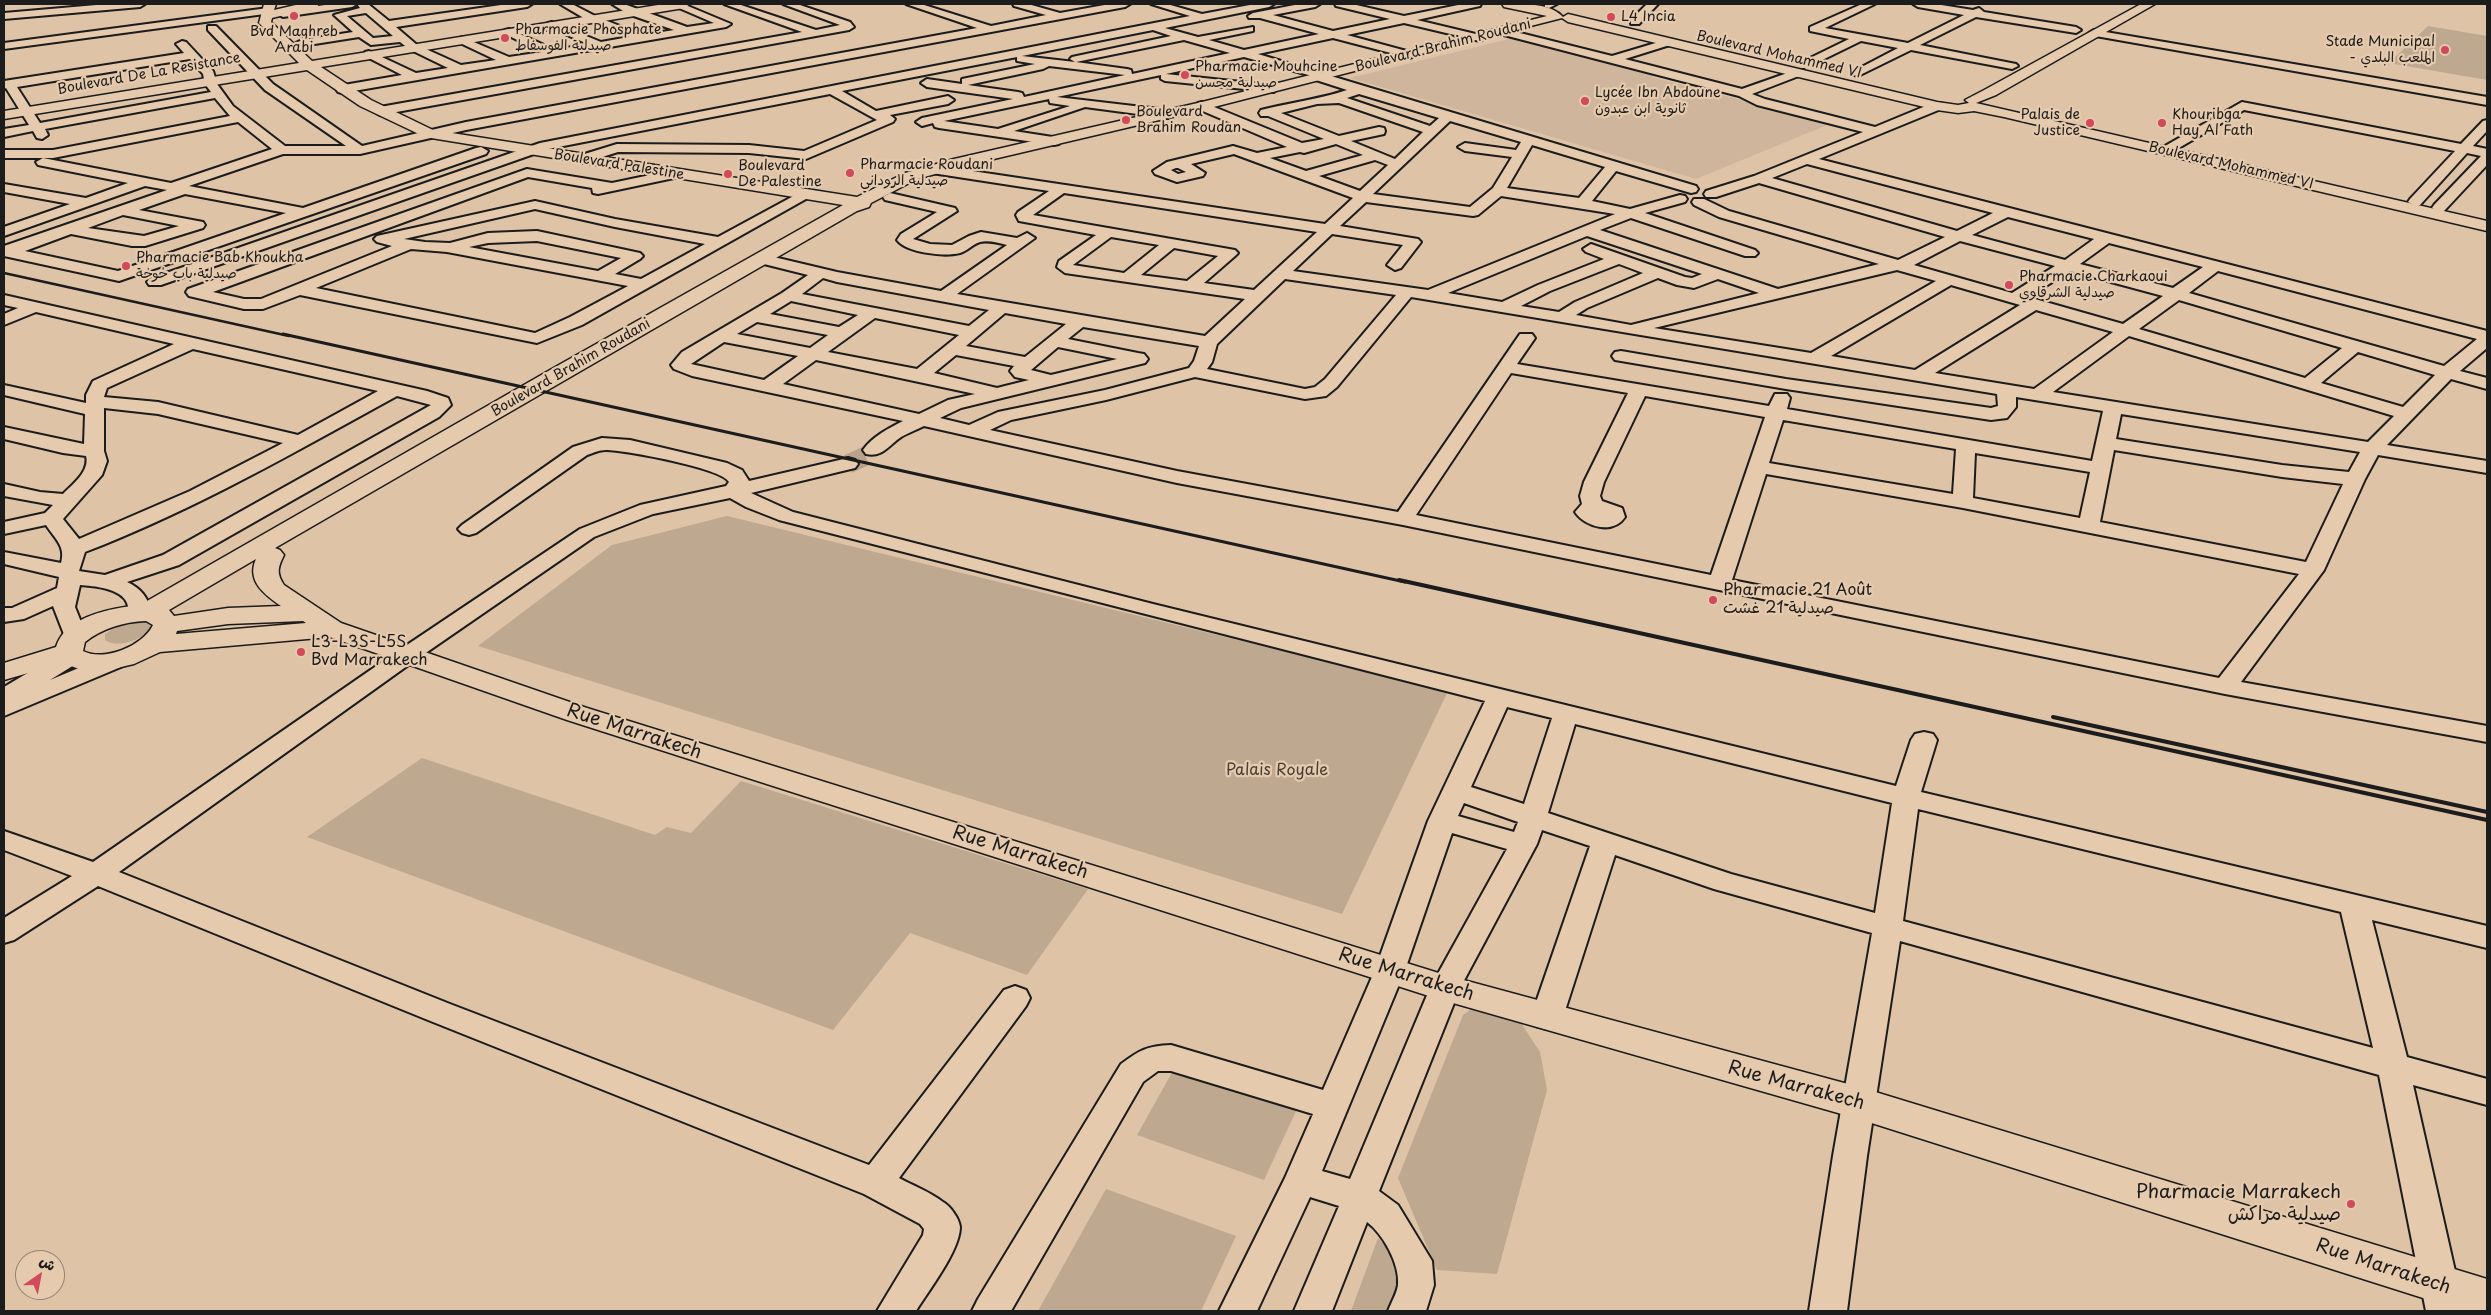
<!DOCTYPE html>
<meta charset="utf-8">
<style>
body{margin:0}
#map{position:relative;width:2491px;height:1315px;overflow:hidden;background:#dec3a7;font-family:"Playpen Sans","Playpen Sans Arabic",sans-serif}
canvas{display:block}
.frame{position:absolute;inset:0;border:5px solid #1c1c1c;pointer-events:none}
.north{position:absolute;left:15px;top:1250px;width:50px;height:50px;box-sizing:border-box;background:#e6caad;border:1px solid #958473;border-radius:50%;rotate:33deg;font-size:14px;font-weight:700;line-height:20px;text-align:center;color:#1c1c1c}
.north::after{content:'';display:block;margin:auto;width:18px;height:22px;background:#d1495b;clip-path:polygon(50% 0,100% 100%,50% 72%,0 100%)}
</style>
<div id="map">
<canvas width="2491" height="1315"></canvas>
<div class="frame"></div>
<div class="north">ش</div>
</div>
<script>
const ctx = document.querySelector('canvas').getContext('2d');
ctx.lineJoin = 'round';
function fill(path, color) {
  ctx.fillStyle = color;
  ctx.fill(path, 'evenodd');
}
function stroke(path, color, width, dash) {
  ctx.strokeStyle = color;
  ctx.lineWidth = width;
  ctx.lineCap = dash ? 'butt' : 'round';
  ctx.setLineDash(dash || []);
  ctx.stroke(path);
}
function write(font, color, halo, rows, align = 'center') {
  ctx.font = font + ' "Playpen Sans","Playpen Sans Arabic",sans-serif';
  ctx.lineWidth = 4.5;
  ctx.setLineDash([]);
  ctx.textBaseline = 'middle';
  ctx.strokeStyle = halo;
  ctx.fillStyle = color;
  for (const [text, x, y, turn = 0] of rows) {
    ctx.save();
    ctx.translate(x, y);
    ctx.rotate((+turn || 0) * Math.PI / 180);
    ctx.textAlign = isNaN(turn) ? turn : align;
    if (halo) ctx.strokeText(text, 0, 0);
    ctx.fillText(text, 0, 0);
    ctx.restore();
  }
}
fill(new Path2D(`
 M1517,37L1661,73L1651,77L1832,123L1696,179L1350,78Z`), '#ceb59b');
fill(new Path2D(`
 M2428,26L2487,36V80L2389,63Z
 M727,516L1448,691L1342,914L478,646L612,545Z
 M142,621H147L151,627C144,640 117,649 105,640V634L121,624Z
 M422,758L655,835L667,827L691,833L741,781L1088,889L1027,975L910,933L833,1030L307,837Z
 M1477,1005L1495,1008L1521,1023L1540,1052L1547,1090L1497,1274L1437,1270L1398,1178L1463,1015Z
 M1174,1069L1297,1109L1264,1180L1137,1135Z
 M1106,1189L1236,1236L1201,1311H1038Z
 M1378,1238L1395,1255L1404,1271L1394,1309L1392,1311H1351Z`), '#bea890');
stroke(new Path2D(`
 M848,464L866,456L873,450`), '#b7a28b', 19, [19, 10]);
const street = new Path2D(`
 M108,4H145L140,7L4,19V13Z
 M332,4H368L389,21L508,4H532L527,7L396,27L417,45L461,65L496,60L458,42L457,40L462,37L509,57L542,52L505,34V30L509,29L555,50L588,44L548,27V23L552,22L601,42L629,37L589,21L560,4H572L597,17L643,35L674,30L628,14L612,4H624L687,27L714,23L672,5L683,4L731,24L726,27L342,93L338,92L336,89L338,86L402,75L365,56V52L369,51L416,73L448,68L409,49L400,42L371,45L359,37L302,46L296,43L302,40L353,32L334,15L360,8L357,4L352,7L283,17L278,14L283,11ZM366,13L393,36L373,38L347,16Z
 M724,4H738L816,30L840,25L783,4H797L850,22L854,27L849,30L380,115L374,111L380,107L802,32Z
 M906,4H921L991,26L1046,15L1014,6L1013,4H1028L1060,13L1110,4H1130L1125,7L466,130L360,154H283L189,186L303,208L476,148L481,147L488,151L486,154L119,281L4,256V246L167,190L145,186L4,236V227L70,204L4,192V184L86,198L128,183L38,165L36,162L43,158H4V150H53L230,116L215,98L45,129L48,135L42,139L37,138L33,131L4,137V129L29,125L6,88L4,89V81L184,53L176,44L182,41L186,42L213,71L217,84L233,106L285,146H346L265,90L208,30V26H216L273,84L362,146L466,122L977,28ZM190,59L203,74L205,84L211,92L40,123L17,87ZM238,122L272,149L171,183L43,158H53ZM185,194L286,213L118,271L25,251L71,234L132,246H145L203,228L205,225L203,222L139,210ZM123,215L179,226L144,236L88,228Z
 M1151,4H1167L1202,14L1255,4H1274L1269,7L1165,28L1198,37L1253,27V31L1209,40L1244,50L1319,34L1260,18H1249L1248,16L1253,13L1300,4H1320L1315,7L1273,15L1333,31L1390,19L1336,6L1335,4H1352L1404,16L1463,4H1481L1480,6L1417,20L1484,36L1485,38L1480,41L1404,23L1347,35L1414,53L1416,55L1410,58L1333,38L1258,54L1696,186L1698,189L1696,192L1691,193L1616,171L1592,201L1630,209L1680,195L1685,196L1687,199L1685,202L1645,213L1755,250L1758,253L1755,256H1745L1631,218L1600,230L1778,289L1879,264L1719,217L1694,205L1692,202L1694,199H1704L1729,211L1898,260L1945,237L1759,183L1716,197H1706L1704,194L1706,191L1754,176L1863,132L1757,105L1739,96L1500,34V30L1504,29L1612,56L1669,39L1673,40V44L1625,59L1742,89L1796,70H1804V74L1752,94L1765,99L1875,127L1933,103H1941L1943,106L1941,109L1819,159L2487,331V348L2460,371L2487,378V389L2451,379L2387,445L2487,461V473L2378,455L2365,479L2324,570L2241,682L2487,726V742L2225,694L1403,525L1177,483L924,426C916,430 908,433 901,437C889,445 882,458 866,454L863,450C872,437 889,428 903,421L692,376L674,369L671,365L682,352L782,293L808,275L756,262L753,259L756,256L761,254L837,272L941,291L1007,245C999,243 988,240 980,242C973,244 967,251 960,253C945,257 907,253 897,240L901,234L937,212L885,200L883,197L890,193L955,208L957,211L913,239L930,244L952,245L969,236L981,232L1017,238L1027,233L1035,238L957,294L1205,336L1245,299L1065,273L1057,267L1059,261L1096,235L1019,221L1016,215L1018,212L1049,191L932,173L925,169L932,165L1325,224L1353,198L1234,154L1191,164L1205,173L1203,176L1177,182L1155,174L1153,171L1167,162L1233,146L1257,153L1287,147L1198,109L1196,106L1198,103L1202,102L1302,143L1324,139L1268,116H1261L1259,113L1261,110C1289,103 1320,99 1347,90L1313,79L1312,76L1244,57L1166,74L1270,85L1274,86L1276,89L1274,92L1165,81L1161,79V75L1057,97L1168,110L1174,114L1168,118L1085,107L1014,131L1059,138L1061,141L1059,144L1054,145L939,128L935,127L933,123L922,126L916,122L922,118L1013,99L927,87L921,83L927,79L962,84V79L1035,64L1017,61V57L842,91L876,111L948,96L954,100L948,104L890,115L895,119L893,122L806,159L749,153L618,152L583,163L576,159L578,156L617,144L749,145L804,151L877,120L830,94L548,149L161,285H149L147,282L149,279L540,143L1190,16ZM1153,30L1171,36L1072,57L1070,59L1075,62L1022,56ZM1184,40L1230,53L1132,74L1131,70L1127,69L1076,62ZM1049,66L1125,75L1024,97L1022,93L1018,92L968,85L1043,69ZM1359,94L1439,118L1430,126L1347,98ZM1049,99L1050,103L1070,106L998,129L944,121ZM1339,103L1423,132L1395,159L1351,141L1384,134L1385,131L1384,128L1379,127L1339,136L1281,113L1317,104ZM1450,121L1521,142L1516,150L1465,143L1458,147L1465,151L1512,157L1493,188L1470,207L1373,194ZM1336,144L1363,155L1306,171L1270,158L1300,152L1304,153ZM1532,145L1605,167L1579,198L1507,188ZM1375,160L1388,165L1360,191L1319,176ZM1807,164L1993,213L1957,231L1772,178ZM1176,168H1178L1186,172L1178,174L1171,170ZM1064,193L1317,232L1254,290L1204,283L1235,256L1238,253L1235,250L1033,215ZM1501,196L1615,214L1428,290L1293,271L1332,234L1403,245L1387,265L1395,270L1401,268L1421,242L1418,239L1340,226L1366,202L1473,216L1478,215ZM2008,217L2094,239L2065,260L1972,235ZM1587,236L1702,274L1692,278L1685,277L1591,244L1583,249L1586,252L1604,259L1538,285L1502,302L1448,293ZM1111,237L1159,245L1124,273L1073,265ZM1960,241L2055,266L2012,293L1914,265ZM2109,243L2203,267L2173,288L2080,264ZM1174,248L1218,256L1187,281L1141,275ZM1619,264L1643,273L1575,302L1559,312L1521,306L1550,291ZM1897,270L1936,281L1811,353L1654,328ZM2070,271L2163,296L2123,324L2028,297ZM2218,271L2477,339L2444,366L2189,293ZM823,278L837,282L989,310L969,326L802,294ZM1658,278L1677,285L1694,288L1718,279L1759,293L1631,325L1576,315L1587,308ZM1285,279L1396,295L1325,379L1315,387L1305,389L1207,369L1212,362L1217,344ZM1951,285L2020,305L1915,370L1831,356ZM1411,297L1997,394L1998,406L1991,408L1786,379L1621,351L1615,352L1612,356L1615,360L1621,361L1786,389L1991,420L2007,418L2016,407V397L2103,411L2092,461L1787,409L1790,398L1787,394H1775L1769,406L1517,364L1535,338L1532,334H1520L1398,512L1177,471L990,430L1011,420L1106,400L1195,377L1305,399L1326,396L1337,387ZM2179,300L2342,348L2305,378L2139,329ZM791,301L858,315L839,327L770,314ZM2036,310L2113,332L2034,389L1935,373ZM1005,313L1066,324L1025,357L966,346ZM875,318L959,335L917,369L828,352ZM757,322L828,335L810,348L737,334ZM1083,327L1199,346L1194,361L1189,368L1105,390L998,412L969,425L940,418L961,408L1145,363L1148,359L1144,354L1138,353L1068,339ZM2129,336L2394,416L2368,442L2053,392ZM724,342L798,356L764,380L691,364ZM1058,347L1117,359L1051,375L1031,370ZM2358,352L2435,375L2403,407L2321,383ZM956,355L1014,366L1010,371L1015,377L1029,380L997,388L934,373ZM816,360L975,394L948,400L919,414L783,384ZM1511,373L1628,393L1584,482L1580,496L1582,504L1575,512C1585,527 1613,535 1625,517L1622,508L1602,501L1600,496L1604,482L1645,396L1765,417L1711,575L1416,515ZM2121,414L2360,452L2349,472L2282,465L2116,439ZM1783,420L1956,449L1953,494L1769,463ZM2114,450L2282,477L2343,484L2306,562L2100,522ZM1975,453L2090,472L2080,518L1973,498ZM1766,474L1963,508L2299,574L2219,678L1732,580Z
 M1545,4H1557L1549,8L1545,7Z
 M1647,4H1658L1639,24H1631V20Z
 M1862,4H1875L1825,28L1908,43L1964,15L1918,7L1913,4H1935L1973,10L1979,8L1984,12L2076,27L2081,30L2076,33L1976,17L1920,45L2016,64L2018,66L2012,69L1911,50L1858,76L1854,75V71L1898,48L1861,41L1814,64H1806V60L1849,39L1810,31V27Z
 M2142,4H2153L2148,7Z
 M268,8L272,9V13L4,49V43Z
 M2094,30L2487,97V105L2090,35L2089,33Z
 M2242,102L2461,144L2483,121L2487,120V131L2473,146L2487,149V165L2444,211L2439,212L2432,208L2434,205L2481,156L2467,153L2420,205L2415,206L2408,202L2410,199L2455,151L2244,110L2177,149H2167L2165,146Z
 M527,169L612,183L674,170L681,174L674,178L598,194L593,193L592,188L528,177L213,292L244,299H261L392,246L377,242L374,239L377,236L535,201L615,219L718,237L801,192L806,191L813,195L582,325L537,343L300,295L263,309H244L189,296L186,292L188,289ZM535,209L615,227L705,244L641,279L615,274L640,259L643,256L640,253L537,231L488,233L450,243L425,242L404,239ZM537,241L621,258L598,271L469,247L488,243ZM411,249L447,252L628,286L570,317L535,333L316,288Z
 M4,295L427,391L448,398L451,405L439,417L179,565L127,582C141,588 149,599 151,613L148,618L140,620L132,618C128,613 129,608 127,603C121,588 93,586 80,585L75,607L87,637L83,642L75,644L67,642L53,606L24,619L4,622V608H12L57,588L59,577L4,564V552L61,563C66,546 55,539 46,525L4,534V522L45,513L53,505L4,496V484L40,492L63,494C73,484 90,471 86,456L63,453L4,439V427L84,444L85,414L4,395V385L86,403V395L93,381L174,344L36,312L4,325V314L18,308L4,305ZM193,349L378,391L298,435L158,402L104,397L107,388ZM397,396L431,405L163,555L105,575L79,571L85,552C194,510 295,452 397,396ZM104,408L158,414L283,443L190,491L79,539L63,519L102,475L107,461L104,451Z
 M602,438L630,440L727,463L742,470L749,481L848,458L855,460L858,464L855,468L751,493L793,512L1153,604L1896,786L1911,740L1915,734L1924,732L1933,734L1937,740L1921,792L2487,926V948L2372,920L2407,1057L2487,1079V1105L2413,1085L2464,1311H2426L2379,1075L1900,941L1867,1156L1847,1311H1809L1833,1156L1872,933L1714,889L1615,855L1563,1017L1558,1026L1547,1029L1536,1026L1531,1017L1590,846L1542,830L1537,844L1460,988L1379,1191L1398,1205L1432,1261L1434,1285L1426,1311H1388C1391,1303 1397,1293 1398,1285C1400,1264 1383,1234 1367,1222L1332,1311H1294L1339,1206L1310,1197L1257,1311H1219L1285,1178L1313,1114L1171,1071H1158L1143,1082L1011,1311H972L978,1299L1121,1064C1140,1050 1147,1046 1171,1045L1323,1090L1375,970L1428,821L1485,701L779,520L746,507L730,498L653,514L594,537L414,661L119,872L450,1004L869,1165L1004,990L1015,986L1026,990L1030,998L1026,1006L899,1178C914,1186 930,1192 943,1202C950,1206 959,1218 960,1227C960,1250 929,1290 916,1311H877L923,1235L924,1229L920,1224L864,1194L428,1020L98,886L14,940L4,943V918L72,876L4,850V831L93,862L398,651L580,529L640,505L726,486L729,482C722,468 624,450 606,450C599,450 593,453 587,455L476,533L469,535L462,533L458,529L462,525L573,447ZM1507,707L1552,718L1524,804L1471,787ZM1575,724L1892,803L1875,913L1731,874L1548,813ZM1464,803L1518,822L1514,832L1458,816ZM1918,809L2341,912L2373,1048L1903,921ZM1452,833L1507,849L1430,988L1350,1179L1322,1171L1405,970Z
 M71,650L79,652L83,657L79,662L50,680L112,654L120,652L128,654L132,659L128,664L4,716V687L63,652Z`);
const secondary = new Path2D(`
 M264,4H276L274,10L300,4H319L317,7L272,18L271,22L312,61L664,4H690L684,8L321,67L371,100L433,130L857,197L905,173L954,159L1202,102L1547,16L1504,7L1502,4C1520,4 1550,2 1563,17L1568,14L1937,102L1958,105L1969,103L1965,100L1986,89L2141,4H2155L1996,95L1976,103L2487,221V231L2004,117L1974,111L1958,113L1937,110L1568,22L1562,18L1202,110L964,166L917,179L871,203L869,207L857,211L275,548L280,550L284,555C278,567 276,573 284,585L341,623L587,708L1445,975L1859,1087L2487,1279V1311H2464L1859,1119L1432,997L567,720L330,637L160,652L134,664L108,670L79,669L63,663L4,680V663L56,647C65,616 112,608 140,605L550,370L843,205L425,137L360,106L307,70L4,119V111L299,63L259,23ZM256,559C246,581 265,595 281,606L228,608L174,616L169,610ZM146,621L153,625C143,646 104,662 83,651L85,642C103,628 123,622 146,621ZM303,621L306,623L176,634L177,631L228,624Z`);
stroke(street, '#1c1c1c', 4);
stroke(secondary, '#1c1c1c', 3);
fill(street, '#e6caad');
fill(secondary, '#e6caad');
stroke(new Path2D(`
 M4,273L289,336`), '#1c1c1c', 2.5);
stroke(new Path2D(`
 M283,334L1405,582`), '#1c1c1c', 3);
stroke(new Path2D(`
 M1399,580L2487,820
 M2053,717L2487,812`), '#1c1c1c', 4);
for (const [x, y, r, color] of [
 [294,16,5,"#d1495b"],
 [1611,17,5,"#d1495b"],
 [505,38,5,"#d1495b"],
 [2445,50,5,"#d1495b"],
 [1185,75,5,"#d1495b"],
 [1585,101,5,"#d1495b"],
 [1126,120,5,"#d1495b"],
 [2090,123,5,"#d1495b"],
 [2162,123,5,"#d1495b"],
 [850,173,5,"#d1495b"],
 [728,174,5,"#d1495b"],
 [126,266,5,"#d1495b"],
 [2009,285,5,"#d1495b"],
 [1713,600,5,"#d1495b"],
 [301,652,5,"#d1495b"],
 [2351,1204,5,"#d1495b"]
]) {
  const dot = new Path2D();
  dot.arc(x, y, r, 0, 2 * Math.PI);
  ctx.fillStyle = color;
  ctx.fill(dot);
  stroke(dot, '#e6caad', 2);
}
write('14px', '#1c1c1c', '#e6caad', [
 ["L4 Incia",1621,17],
 ["Pharmacie Phosphate",515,30],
 ["صيدلية الفوسفاط",515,46],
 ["Bvd Maghreb",294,32,"center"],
 ["Arabi",294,48,"center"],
 ["Stade Municipal",2435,42,"right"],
 ["- الملعب البلدي",2435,58,"right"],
 ["Pharmacie Mouhcine",1195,67],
 ["صيدلية محسن",1195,83],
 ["Lycée Ibn Abdoune",1595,93],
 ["ثانوية ابن عبدون",1595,109],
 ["Boulevard",1136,112],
 ["Brahim Roudan",1136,128],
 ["Palais de",2080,115,"right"],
 ["Justice",2080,131,"right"],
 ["Khouribga",2172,115],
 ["Hay Al Fath",2172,131],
 ["Pharmacie Roudani",860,165],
 ["صيدلية الروداني",860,181],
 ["Boulevard",738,166],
 ["De Palestine",738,182],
 ["Pharmacie Bab Khoukha",136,258],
 ["صيدلية باب خوخة",136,274],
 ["Pharmacie Charkaoui",2019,277],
 ["صيدلية الشرقاوي",2019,293]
], 'left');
write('14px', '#1c1c1c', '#e6caad', [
 ["Boulevard Brahim Roudani",1443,46,-14],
 ["Boulevard Mohammed VI",1779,55,13],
 ["Boulevard De La Resistance",149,74,-10],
 ["Boulevard Palestine",619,165,9],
 ["Boulevard Mohammed VI",2231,166,13],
 ["Boulevard Brahim Roudani",571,368,-30]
]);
write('16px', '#1c1c1c', '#e6caad', [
 ["Pharmacie 21 Août",1723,591],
 ["صيدلية 21 غشت",1723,609],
 ["L3-L3S-L5S",311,643],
 ["Bvd Marrakech",311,661]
], 'left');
write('16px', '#443f39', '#e6caad', [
 ["Palais Royale",1277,771]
]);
write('19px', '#1c1c1c', '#e6caad', [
 ["Rue Marrakech",634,732,18],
 ["Rue Marrakech",1020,853,17],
 ["Rue Marrakech",1406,975,17],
 ["Rue Marrakech",1796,1086,15],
 ["Rue Marrakech",2383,1267,18]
]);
write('19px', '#1c1c1c', '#e6caad', [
 ["Pharmacie Marrakech",2341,1193],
 ["صيدلية مراكش",2341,1215]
], 'right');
</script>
